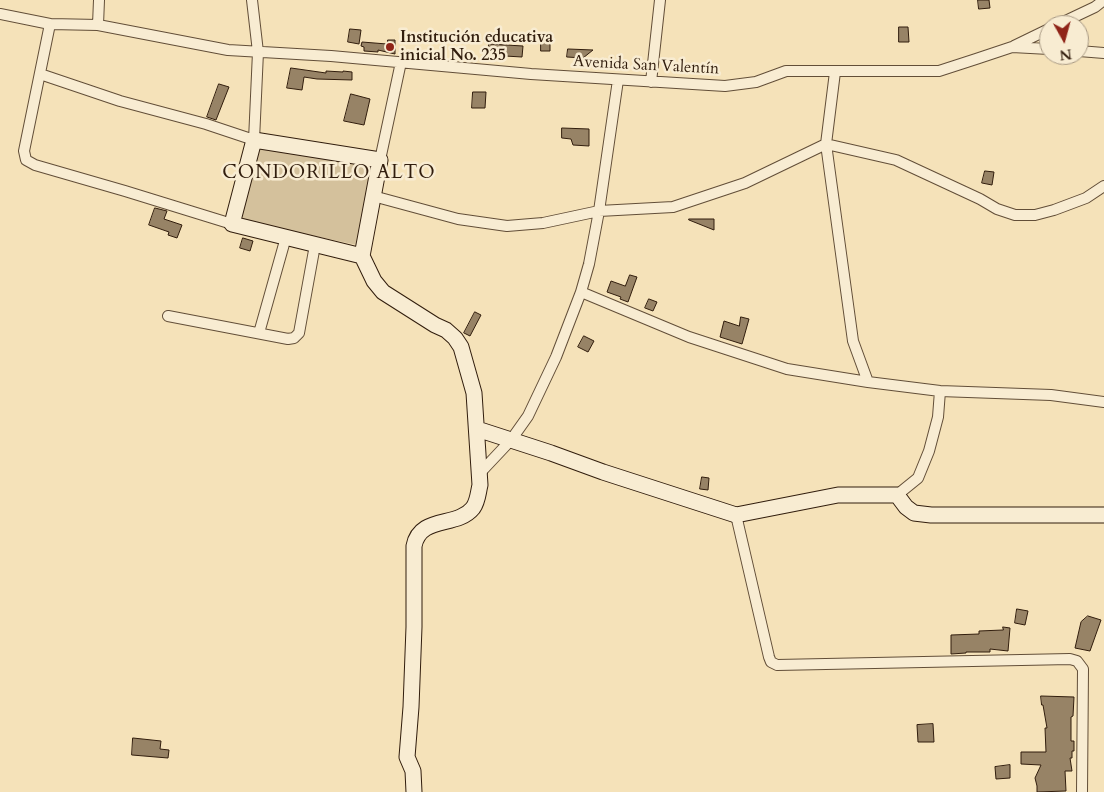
<!DOCTYPE html>
<meta charset="utf-8">
<style>
body{margin:0}
#map{position:relative;width:1104px;height:792px;overflow:hidden;background:#f5e2b9;font-family:Cardo,serif}
canvas{display:block}
.north{position:absolute;left:1039px;top:15px;width:50px;height:50px;box-sizing:border-box;background:#f8ecd2;border:1px solid #a89983;border-radius:50%;rotate:173deg;font-size:14px;font-weight:700;line-height:20px;text-align:center;color:#311d0d}
.north::after{content:'';display:block;margin:auto;width:18px;height:22px;background:#8f2418;clip-path:polygon(50% 0,100% 100%,50% 72%,0 100%)}
</style>
<div id="map">
<canvas width="1104" height="792"></canvas>
<div class="north">N</div>
</div>
<script>
const ctx = document.querySelector('canvas').getContext('2d');
ctx.lineJoin = 'round';
function fill(path, color) {
  ctx.fillStyle = color;
  ctx.fill(path, 'evenodd');
}
function stroke(path, color, width, dash) {
  ctx.strokeStyle = color;
  ctx.lineWidth = width;
  ctx.lineCap = dash ? 'butt' : 'round';
  ctx.setLineDash(dash || []);
  ctx.stroke(path);
}
function write(font, color, halo, rows, align = 'center') {
  ctx.font = font + ' Cardo,serif';
  ctx.lineWidth = 5;
  ctx.setLineDash([]);
  ctx.textBaseline = 'middle';
  ctx.strokeStyle = halo;
  ctx.fillStyle = color;
  for (const [text, x, y, turn = 0] of rows) {
    ctx.save();
    ctx.translate(x, y);
    ctx.rotate((+turn || 0) * Math.PI / 180);
    ctx.textAlign = isNaN(turn) ? turn : align;
    if (halo) ctx.strokeText(text, 0, 0);
    ctx.fillText(text, 0, 0);
    ctx.restore();
  }
}
fill(new Path2D(`
 M259,145L373,165L357,245L239,220Z`), '#d4c19c');
const building = new Path2D(`
 M978,0H989L990,8L979,9Z
 M899,27H908L909,42H899Z
 M350,29L361,30L359,44L348,42Z
 M541,34H550V51H541Z
 M388,40H395V54L378,50V52L364,51V47L361,46L362,42L387,44Z
 M489,44L523,46L522,57L488,55Z
 M568,49L593,50L583,58L567,57Z
 M291,68L326,73V71L343,72V71L352,72V80L317,79L304,77L302,90L287,88Z
 M219,84L229,87L216,120L207,117Z
 M473,92H486L485,108H472Z
 M351,94L370,99L364,125L344,121Z
 M562,128L589,129V146L573,145L571,139L562,138Z
 M985,171L994,172L992,185L982,183Z
 M155,208L167,211L164,219L182,225L177,238L168,235L169,232L149,225Z
 M689,219H714V230L689,220Z
 M243,238L253,241L250,251L240,248Z
 M630,275L637,277L628,302L620,299L621,297L607,292L611,281L625,286Z
 M649,299L657,302L653,311L645,308Z
 M475,312L481,315L470,336L464,333Z
 M741,317L749,319L742,344L720,337L724,321L739,326Z
 M584,336L594,341L588,352L578,347Z
 M702,477L709,478L708,490L700,489Z
 M1017,609L1028,611L1025,625L1015,623Z
 M1088,616L1101,620L1090,651L1075,648L1081,622Z
 M1003,627L1010,628L1008,651L990,649V652H966V653L951,654V635L979,634V631L1003,630Z
 M1041,696L1074,697L1073,716L1071,717V741H1074V751H1072V758H1070L1072,771H1065L1066,791L1037,792V786L1035,778L1041,765L1021,764V752H1046L1045,728H1047L1043,705H1042Z
 M933,724L934,742H918L917,725Z
 M133,738L161,741L160,749L169,750L168,758L132,755Z
 M1010,765V778L996,779L995,767Z`);
fill(building, '#978366');
stroke(building, '#311d0d', 1);
const street = new Path2D(`
 M0,14L50,24L98,25L228,50L331,56L531,74L725,86L756,82L786,71H939L976,59L1012,47L1049,49
 M50,24L24,151L26,160L35,165L125,191L232,224
 M98,25L99,0
 M1057,25L1095,7L1104,0
 M1014,46L1049,29
 M1079,51L1104,53
 M835,72L826,144L853,341L868,382
 M40,74L120,101L206,124L254,140L258,52L252,0
 M651,82L660,0
 M380,160L401,62
 M373,196L458,219L507,226L543,223L599,211L673,207L745,183L826,144L896,160L980,199L997,209L1015,215H1035L1054,210L1086,198L1104,186
 M581,292L689,337L787,369L868,382L940,391L1051,395L1104,402
 M168,316L288,339L294,338L299,333L315,245
 M259,333L286,237
 M479,474L511,440L528,416L556,357L581,292L589,264L599,211L618,80
 M897,495L918,478L929,451L938,417L940,391
 M736,515L769,657L771,662L777,665L1070,659L1077,661L1083,669L1082,792`);
const secondary = new Path2D(`
 M362,256L232,224L254,140L380,160L362,256L374,281L383,292L435,325L446,330L455,338L461,347L474,393L480,485C478,493 478,501 473,508C457,528 420,515 414,546V627L411,707L407,757L413,771L414,792
 M477,429L551,453L603,472L736,515L838,495H897L906,507L914,513L931,515H1104`);
stroke(street, '#624e38', 12);
stroke(secondary, '#311d0d', 17);
stroke(street, '#f8ecd2', 10);
stroke(secondary, '#f8ecd2', 15);
for (const [x, y, r, color] of [
 [390,47,5,"#8f2418"]
]) {
  const dot = new Path2D();
  dot.arc(x, y, r, 0, 2 * Math.PI);
  ctx.fillStyle = color;
  ctx.fill(dot);
  stroke(dot, '#f8ecd2', 2);
}
write('bold 16px', '#311d0d', '#f8ecd2', [
 ["Institución educativa",400,38],
 ["inicial No. 235",400,56]
], 'left');
write('16px', '#311d0d', '#f8ecd2', [
 ["Avenida San Valentín",646,66,3]
]);
ctx.letterSpacing = '1px';
write('19px', '#311d0d', '#f8ecd2', [
 ["CONDORILLO ALTO",329,174]
]);
ctx.letterSpacing = '0px';
</script>
